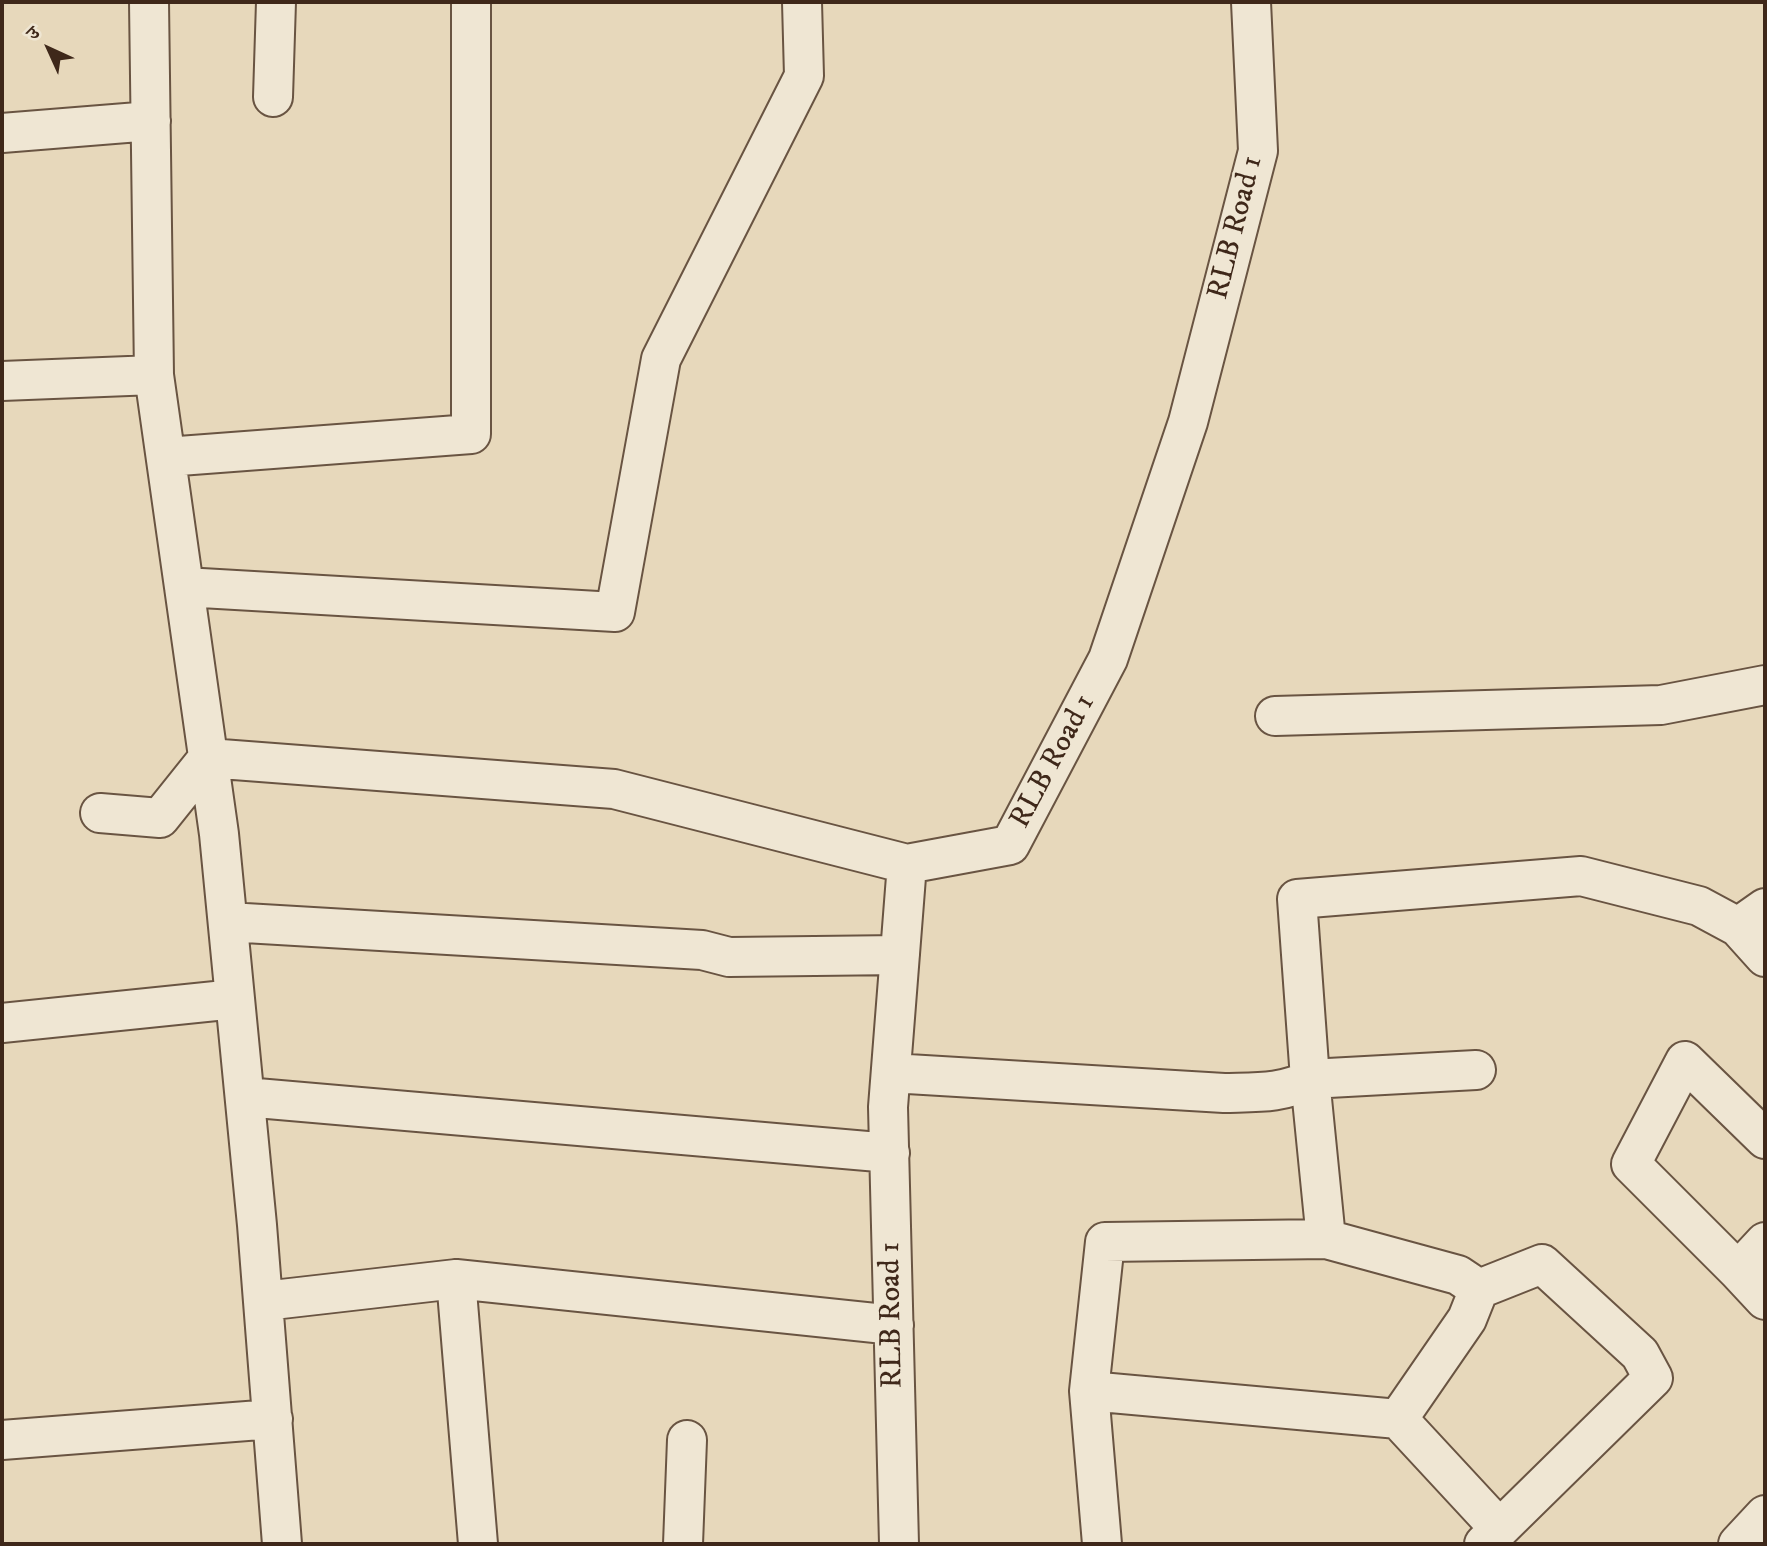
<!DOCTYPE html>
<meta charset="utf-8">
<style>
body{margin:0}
#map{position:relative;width:1767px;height:1546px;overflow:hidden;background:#e7d8bb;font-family:"IM FELL DW Pica","Noto Serif Devanagari",serif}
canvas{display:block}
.frame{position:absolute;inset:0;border:4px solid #3f281a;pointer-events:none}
.north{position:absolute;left:14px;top:14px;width:70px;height:70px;-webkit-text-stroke:5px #efe6d3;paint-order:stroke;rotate:315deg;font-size:19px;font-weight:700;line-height:28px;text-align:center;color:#3f281a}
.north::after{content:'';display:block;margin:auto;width:24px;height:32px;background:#3f281a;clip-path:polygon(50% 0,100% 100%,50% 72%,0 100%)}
</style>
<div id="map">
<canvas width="1767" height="1546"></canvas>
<div class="frame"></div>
<div class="north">उ</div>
</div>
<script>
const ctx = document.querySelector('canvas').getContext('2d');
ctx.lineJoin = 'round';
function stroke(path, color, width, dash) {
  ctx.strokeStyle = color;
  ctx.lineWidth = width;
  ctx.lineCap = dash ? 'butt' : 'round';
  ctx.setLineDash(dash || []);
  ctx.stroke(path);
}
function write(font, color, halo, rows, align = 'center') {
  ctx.font = font + ' "IM FELL DW Pica",serif';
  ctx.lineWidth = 5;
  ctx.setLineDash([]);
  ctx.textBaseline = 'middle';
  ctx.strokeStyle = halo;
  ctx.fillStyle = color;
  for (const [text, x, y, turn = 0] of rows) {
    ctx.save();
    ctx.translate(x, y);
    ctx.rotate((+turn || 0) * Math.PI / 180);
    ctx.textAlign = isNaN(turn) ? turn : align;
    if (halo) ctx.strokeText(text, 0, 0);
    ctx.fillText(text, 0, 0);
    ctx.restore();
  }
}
const minor = new Path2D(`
 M273,97L276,2
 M2,133L151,121
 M154,375L219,834L257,1225L282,1544
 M2,381L154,375L149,2
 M166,457L471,434V2
 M184,587L615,612L661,359L804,76L802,2
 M1275,716L1661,705L1765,685
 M100,813L160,818L208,758L614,789L907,864
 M1765,908L1738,927L1765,957
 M228,922L702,950L729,957L900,955
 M2,1023L235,999
 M1476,1070L1310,1079L1297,899L1581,876L1699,906L1738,927
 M891,1073L1224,1093C1255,1092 1283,1094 1310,1079L1326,1239
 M245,1097L890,1153
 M1765,1242L1738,1271L1765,1300
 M1738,1271L1631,1164L1685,1061L1765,1139
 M456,1279L478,1544
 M264,1301L456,1279L894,1325
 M1089,1391L1398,1419L1499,1528
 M1398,1419L1467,1319L1479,1289L1542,1264L1640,1354L1653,1378L1484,1544
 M2,1440L273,1419
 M683,1544L687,1440
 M899,1544L888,1107L907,864L1010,845L1108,659L1188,422L1258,151L1251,2
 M1102,1544L1089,1391L1105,1242L1326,1239L1458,1275L1479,1289
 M1738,1544L1765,1515`);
stroke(minor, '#695442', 42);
stroke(minor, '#efe6d3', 38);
write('30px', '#3f281a', '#efe6d3', [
 ["RLB Road 1",1237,228,-76],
 ["RLB Road 1",1054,762,-62],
 ["RLB Road 1",893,1315,-91]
]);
</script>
